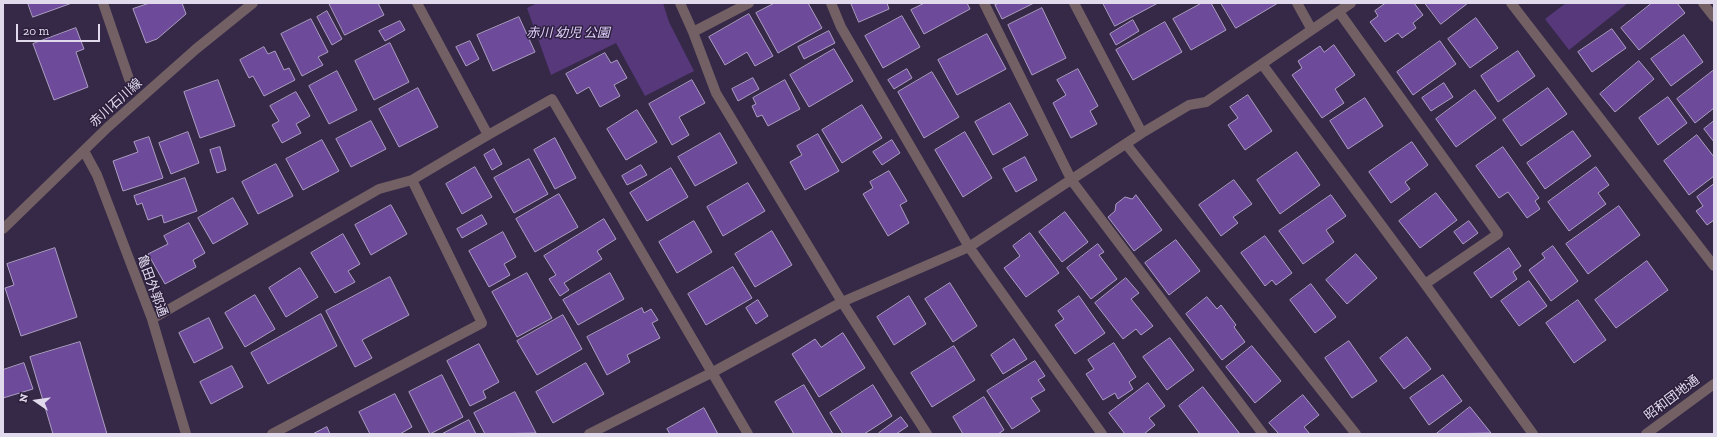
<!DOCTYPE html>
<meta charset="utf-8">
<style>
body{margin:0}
#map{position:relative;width:1717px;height:437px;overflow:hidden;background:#362947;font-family:"Zilla Slab",serif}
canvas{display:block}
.frame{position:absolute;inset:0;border:4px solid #e1daed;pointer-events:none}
.north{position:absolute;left:16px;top:381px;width:40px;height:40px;-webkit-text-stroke:3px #2c1f3c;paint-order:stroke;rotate:283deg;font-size:11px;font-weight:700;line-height:16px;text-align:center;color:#e1daed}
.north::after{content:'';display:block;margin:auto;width:14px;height:18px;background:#e1daed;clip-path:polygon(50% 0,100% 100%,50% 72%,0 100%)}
.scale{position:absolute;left:16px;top:24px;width:84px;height:18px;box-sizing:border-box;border:2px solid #e1daed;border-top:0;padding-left:5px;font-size:12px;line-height:14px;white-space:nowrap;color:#e1daed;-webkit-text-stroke:3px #2c1f3c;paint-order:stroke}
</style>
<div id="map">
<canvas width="1717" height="437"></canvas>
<div class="frame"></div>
<div class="north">N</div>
<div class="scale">20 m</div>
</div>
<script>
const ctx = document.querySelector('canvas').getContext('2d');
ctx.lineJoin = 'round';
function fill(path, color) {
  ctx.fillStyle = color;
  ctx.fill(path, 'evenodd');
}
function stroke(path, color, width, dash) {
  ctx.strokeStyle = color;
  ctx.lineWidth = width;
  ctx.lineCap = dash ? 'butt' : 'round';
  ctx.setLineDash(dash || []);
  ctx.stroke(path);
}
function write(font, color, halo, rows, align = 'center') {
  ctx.font = font + ' "Zilla Slab","Noto Sans JP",serif';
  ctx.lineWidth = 3;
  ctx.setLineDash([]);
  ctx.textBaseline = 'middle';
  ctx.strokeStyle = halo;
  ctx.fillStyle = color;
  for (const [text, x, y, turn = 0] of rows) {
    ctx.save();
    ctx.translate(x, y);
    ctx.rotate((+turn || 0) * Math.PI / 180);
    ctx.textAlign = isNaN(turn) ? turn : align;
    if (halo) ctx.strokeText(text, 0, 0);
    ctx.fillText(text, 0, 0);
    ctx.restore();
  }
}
fill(new Path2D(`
 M537,3H663L669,22L694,71L645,96L616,43L551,75L527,8Z
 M1566,3H1628L1569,50L1545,19Z`), '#56387b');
const building = new Path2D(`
 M28,3H72L33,17Z
 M150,3H182L186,14L157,39L146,43L133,9Z
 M329,3H378L384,15L345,35Z
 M775,3H808L822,28L778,53L756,13Z
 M851,3H887L889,9L859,22Z
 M925,3H967L970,9L924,34L911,10Z
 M1000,3H1034L1002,19L995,5Z
 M1103,3H1158L1115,26Z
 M1202,3H1211L1226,30L1191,50L1173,19Z
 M1221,3H1278L1236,28Z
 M1386,3H1414L1423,15L1413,23L1416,28L1402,38L1398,33L1385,42L1370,22L1378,16L1375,11Z
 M1425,3H1468L1441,24Z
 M1652,3H1677L1685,13L1639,50L1621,28Z
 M1042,8L1066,58L1032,75L1008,25Z
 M327,11L342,39L332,45L317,17Z
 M749,14L773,56L755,66L747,52L725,65L709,37Z
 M902,16L920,47L883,68L865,36Z
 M519,17L535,52L493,71L477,35Z
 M1476,18L1498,48L1470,68L1448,39Z
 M311,19L328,52L318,57L323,65L302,76L281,34Z
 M1133,20L1139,31L1116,45L1110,34Z
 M400,21L405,30L385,41L379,31Z
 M1165,22L1182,52L1133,80L1116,50Z
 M76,28L84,49L76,52L88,87L54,100L33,44Z
 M1612,29L1626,48L1592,72L1578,52Z
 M829,31L835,43L804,59L798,47Z
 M987,34L1006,69L957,95L938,60Z
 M1684,35L1703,62L1671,86L1651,59Z
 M470,41L479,59L466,66L456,47Z
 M1440,41L1456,64L1413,95L1397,72Z
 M390,43L409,82L374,100L355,61Z
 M1334,45L1355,75L1335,89L1344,103L1322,118L1292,75L1302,68L1298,61L1320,46L1324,52Z
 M264,47L268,54L275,51L284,70L289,68L295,80L264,96L253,76L249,78L240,60Z
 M834,49L853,81L809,107L790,75Z
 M1518,51L1535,76L1498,102L1481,76Z
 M605,53L611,63L617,60L627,78L614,85L620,96L600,107L589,87L577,94L566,74Z
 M1639,61L1654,79L1615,112L1600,94Z
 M907,69L912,78L894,89L888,80Z
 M1078,69L1098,106L1090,111L1097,124L1071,138L1053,103L1066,95L1057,80Z
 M1714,70V108L1695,123L1677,99Z
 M337,71L357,110L329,124L309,86Z
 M932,72L959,117L924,138L898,92Z
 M753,78L759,89L738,101L732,89Z
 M218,80L235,126L200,138L184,92Z
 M692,80L705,103L679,117L689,135L672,145L649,104Z
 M785,80L800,109L768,126L762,115L757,117L752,106L756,104L753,98Z
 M1444,83L1453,97L1431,111L1422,98Z
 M418,88L438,127L399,147L379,109Z
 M1548,88L1567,114L1521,146L1503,120Z
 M1475,90L1496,118L1456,147L1436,119Z
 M296,92L310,116L296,124L301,133L282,143L272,125L279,121L270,106Z
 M1248,95L1272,131L1245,150L1228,125L1238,118L1230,107Z
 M1668,97L1687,123L1658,145L1639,118Z
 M1365,98L1383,126L1348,149L1330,121Z
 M1010,103L1028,135L993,155L975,122Z
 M862,105L882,138L842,163L822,130Z
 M637,110L657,142L626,160L607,129Z
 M371,121L386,149L351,167L336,139Z
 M1714,121V142L1704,129Z
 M1573,131L1591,156L1545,189L1527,163Z
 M188,132L199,163L171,174L159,143Z
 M965,132L992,178L963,197L935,150Z
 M720,133L737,163L695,186L678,157Z
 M818,134L839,171L805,190L790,162L802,155L797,146Z
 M1697,135L1714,157V176L1689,195L1664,161Z
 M149,137L163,178L123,191L113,161L138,152L134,142Z
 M555,138L576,178L555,189L534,150Z
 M322,140L339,171L303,190L286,159Z
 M892,140L900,153L882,165L873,152Z
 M1412,142L1428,165L1405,182L1410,189L1391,203L1369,172Z
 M220,147L226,170L217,173L210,150Z
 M1503,147L1539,198L1535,201L1540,209L1527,218L1508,192L1499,198L1476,166Z
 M494,149L502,164L492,170L484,155Z
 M1297,152L1320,185L1280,214L1257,180Z
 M1025,157L1037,180L1016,192L1003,169Z
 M529,159L548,194L514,213L494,178Z
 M276,164L293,196L258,214L242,182Z
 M641,165L647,175L627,185L622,176Z
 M475,167L492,197L462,214L446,184Z
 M1596,167L1609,185L1598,193L1606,204L1569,231L1548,202Z
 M671,168L688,197L647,221L630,193Z
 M889,171L907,201L900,205L909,223L888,236L863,194L873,188L870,182Z
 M185,178L197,211L164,223L162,215L148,220L142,203L137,205L134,196Z
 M1234,180L1252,204L1233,217L1238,223L1221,236L1199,205Z
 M748,183L765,211L723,236L707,207Z
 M1714,184V220L1707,225L1696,211L1703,206L1697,197Z
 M1436,193L1457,220L1420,248L1399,221Z
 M559,194L578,227L535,252L516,219Z
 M1136,195L1162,230L1134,251L1108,217L1115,211L1116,204L1125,197L1132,199Z
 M1331,195L1346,216L1326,230L1334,242L1303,264L1279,231Z
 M233,198L248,224L213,244L198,218Z
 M391,205L407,234L371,255L355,225Z
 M1619,206L1640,235L1588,274L1566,244Z
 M1065,212L1088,242L1062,262L1039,232Z
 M482,215L487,224L462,238L457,229Z
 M604,219L616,239L597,251L602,259L564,283L569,290L560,296L549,279L556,275L544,256Z
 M694,221L712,252L677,273L659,242Z
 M1469,221L1478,233L1463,244L1454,232Z
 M189,223L205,253L193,260L196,267L165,284L148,254L168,244L164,236Z
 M772,231L792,265L755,287L735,254Z
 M503,232L516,257L504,264L510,275L489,287L469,251Z
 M1030,233L1059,273L1026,297L1004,268L1020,256L1013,246Z
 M343,234L360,264L348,271L355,282L335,293L311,253Z
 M1265,236L1292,273L1276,285L1272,280L1265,286L1241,253Z
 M1176,240L1200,271L1169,295L1145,263Z
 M1098,244L1104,252L1099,255L1117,279L1091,299L1067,268Z
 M1553,246L1578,281L1551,301L1529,270L1545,258L1542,254Z
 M55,248L77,317L21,336L5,288L14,285L7,264Z
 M1509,248L1521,266L1513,272L1517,279L1491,298L1474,273Z
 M1356,254L1377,278L1347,304L1326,280Z
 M1647,261L1668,290L1616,328L1595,300Z
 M733,267L752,298L706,325L688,294Z
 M300,268L318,297L286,317L269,288Z
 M527,273L552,318L517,337L492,292Z
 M610,273L624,299L578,325L563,300Z
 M390,277L409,315L362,340L372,358L355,367L326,311Z
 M1126,278L1139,293L1131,299L1153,326L1141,335L1136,329L1123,339L1095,303Z
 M1529,281L1547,306L1519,326L1501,301Z
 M950,283L977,326L953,342L925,299Z
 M1311,284L1336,317L1315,333L1290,300Z
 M255,295L275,329L245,347L225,313Z
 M909,296L926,324L894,345L877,317Z
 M1079,296L1105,333L1075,354L1055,325L1064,319L1058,311Z
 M1207,297L1217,309L1221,305L1236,325L1234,327L1245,342L1222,360L1186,314Z
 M758,300L768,316L756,324L746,308Z
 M1578,300L1606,340L1574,363L1546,323Z
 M642,308L644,313L651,309L658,320L652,323L660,338L627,355L630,362L607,375L587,337Z
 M321,314L337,346L268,384L251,353Z
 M563,315L582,349L537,375L517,341Z
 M209,318L223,348L194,363L179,333Z
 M843,333L865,368L819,397L792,354L815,339L821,347Z
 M1407,337L1431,369L1404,389L1380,358Z
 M1170,338L1194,370L1167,390L1143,357Z
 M1014,339L1027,359L1003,374L991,355Z
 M1349,341L1377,381L1352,398L1325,358Z
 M80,342L107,434H53L30,357Z
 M1114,343L1136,377L1129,382L1133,389L1118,399L1115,393L1103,400L1086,374L1094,369L1088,360Z
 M479,344L499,382L483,391L486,398L470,406L447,361Z
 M954,346L975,380L932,407L911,373Z
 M1252,346L1281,381L1255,403L1226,367Z
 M1035,361L1045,376L1038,380L1045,390L1031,398L1040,411L1012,429L987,391Z
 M24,363L33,389L3,398V370Z
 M586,363L604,394L553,423L536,392Z
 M232,366L243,387L211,404L200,382Z
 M442,375L463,417L430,434L409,392Z
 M1443,375L1462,401L1429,425L1410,398Z
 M1148,383L1165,406L1149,418L1155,425L1144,434H1125L1109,413Z
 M804,385L833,434H794L775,402Z
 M873,385L892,416L864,434H843L830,413Z
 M1203,387L1240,434H1200L1179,406Z
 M515,392L536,433L485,434L474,413Z
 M395,394L412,427L400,434H370L359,412Z
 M1303,395L1319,415L1304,427L1310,434H1279L1269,423Z
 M984,397L1004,430L998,434H963L953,417Z
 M1470,407L1491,433L1436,434Z
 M704,408L718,434H670L667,429Z
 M901,417L908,426L896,434H880L879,433Z
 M469,420L476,434H442Z
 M327,427L330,434H313Z`);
fill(building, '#6d4a9a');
stroke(building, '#ac9ec2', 1);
stroke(new Path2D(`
 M103,3L129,79
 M417,3L488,135
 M680,3L693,32L716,93L842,302L927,434
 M831,3L841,27L969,247L1102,434
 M984,3L1072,181L1263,434
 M1074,3L1142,133
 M1297,3L1312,30
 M1511,3L1714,266
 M1703,3L1714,17
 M1339,12L1498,234L1425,284
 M693,32L749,3
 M1262,64L1425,284L1533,434
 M1126,144L1356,434
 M84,151L97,175L152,319L186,434
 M3,229L108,127L196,49L253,3
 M152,319L379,189L412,180L488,135L552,99L748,434
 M272,434L482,323L412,180
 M589,434L713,372L842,302L969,247L1142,133L1189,105L1206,102L1351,3
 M1646,434L1714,384`), '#726064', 10);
write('italic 13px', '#e1d0fc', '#2c1f3c', [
 ["赤川 幼児 公園",568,33]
]);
write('13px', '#e1daed', '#2c1f3c', [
 ["赤川石川線",116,103,-42],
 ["亀田外郭通",152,286,70],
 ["昭和団地通",1672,398,-37]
]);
</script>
